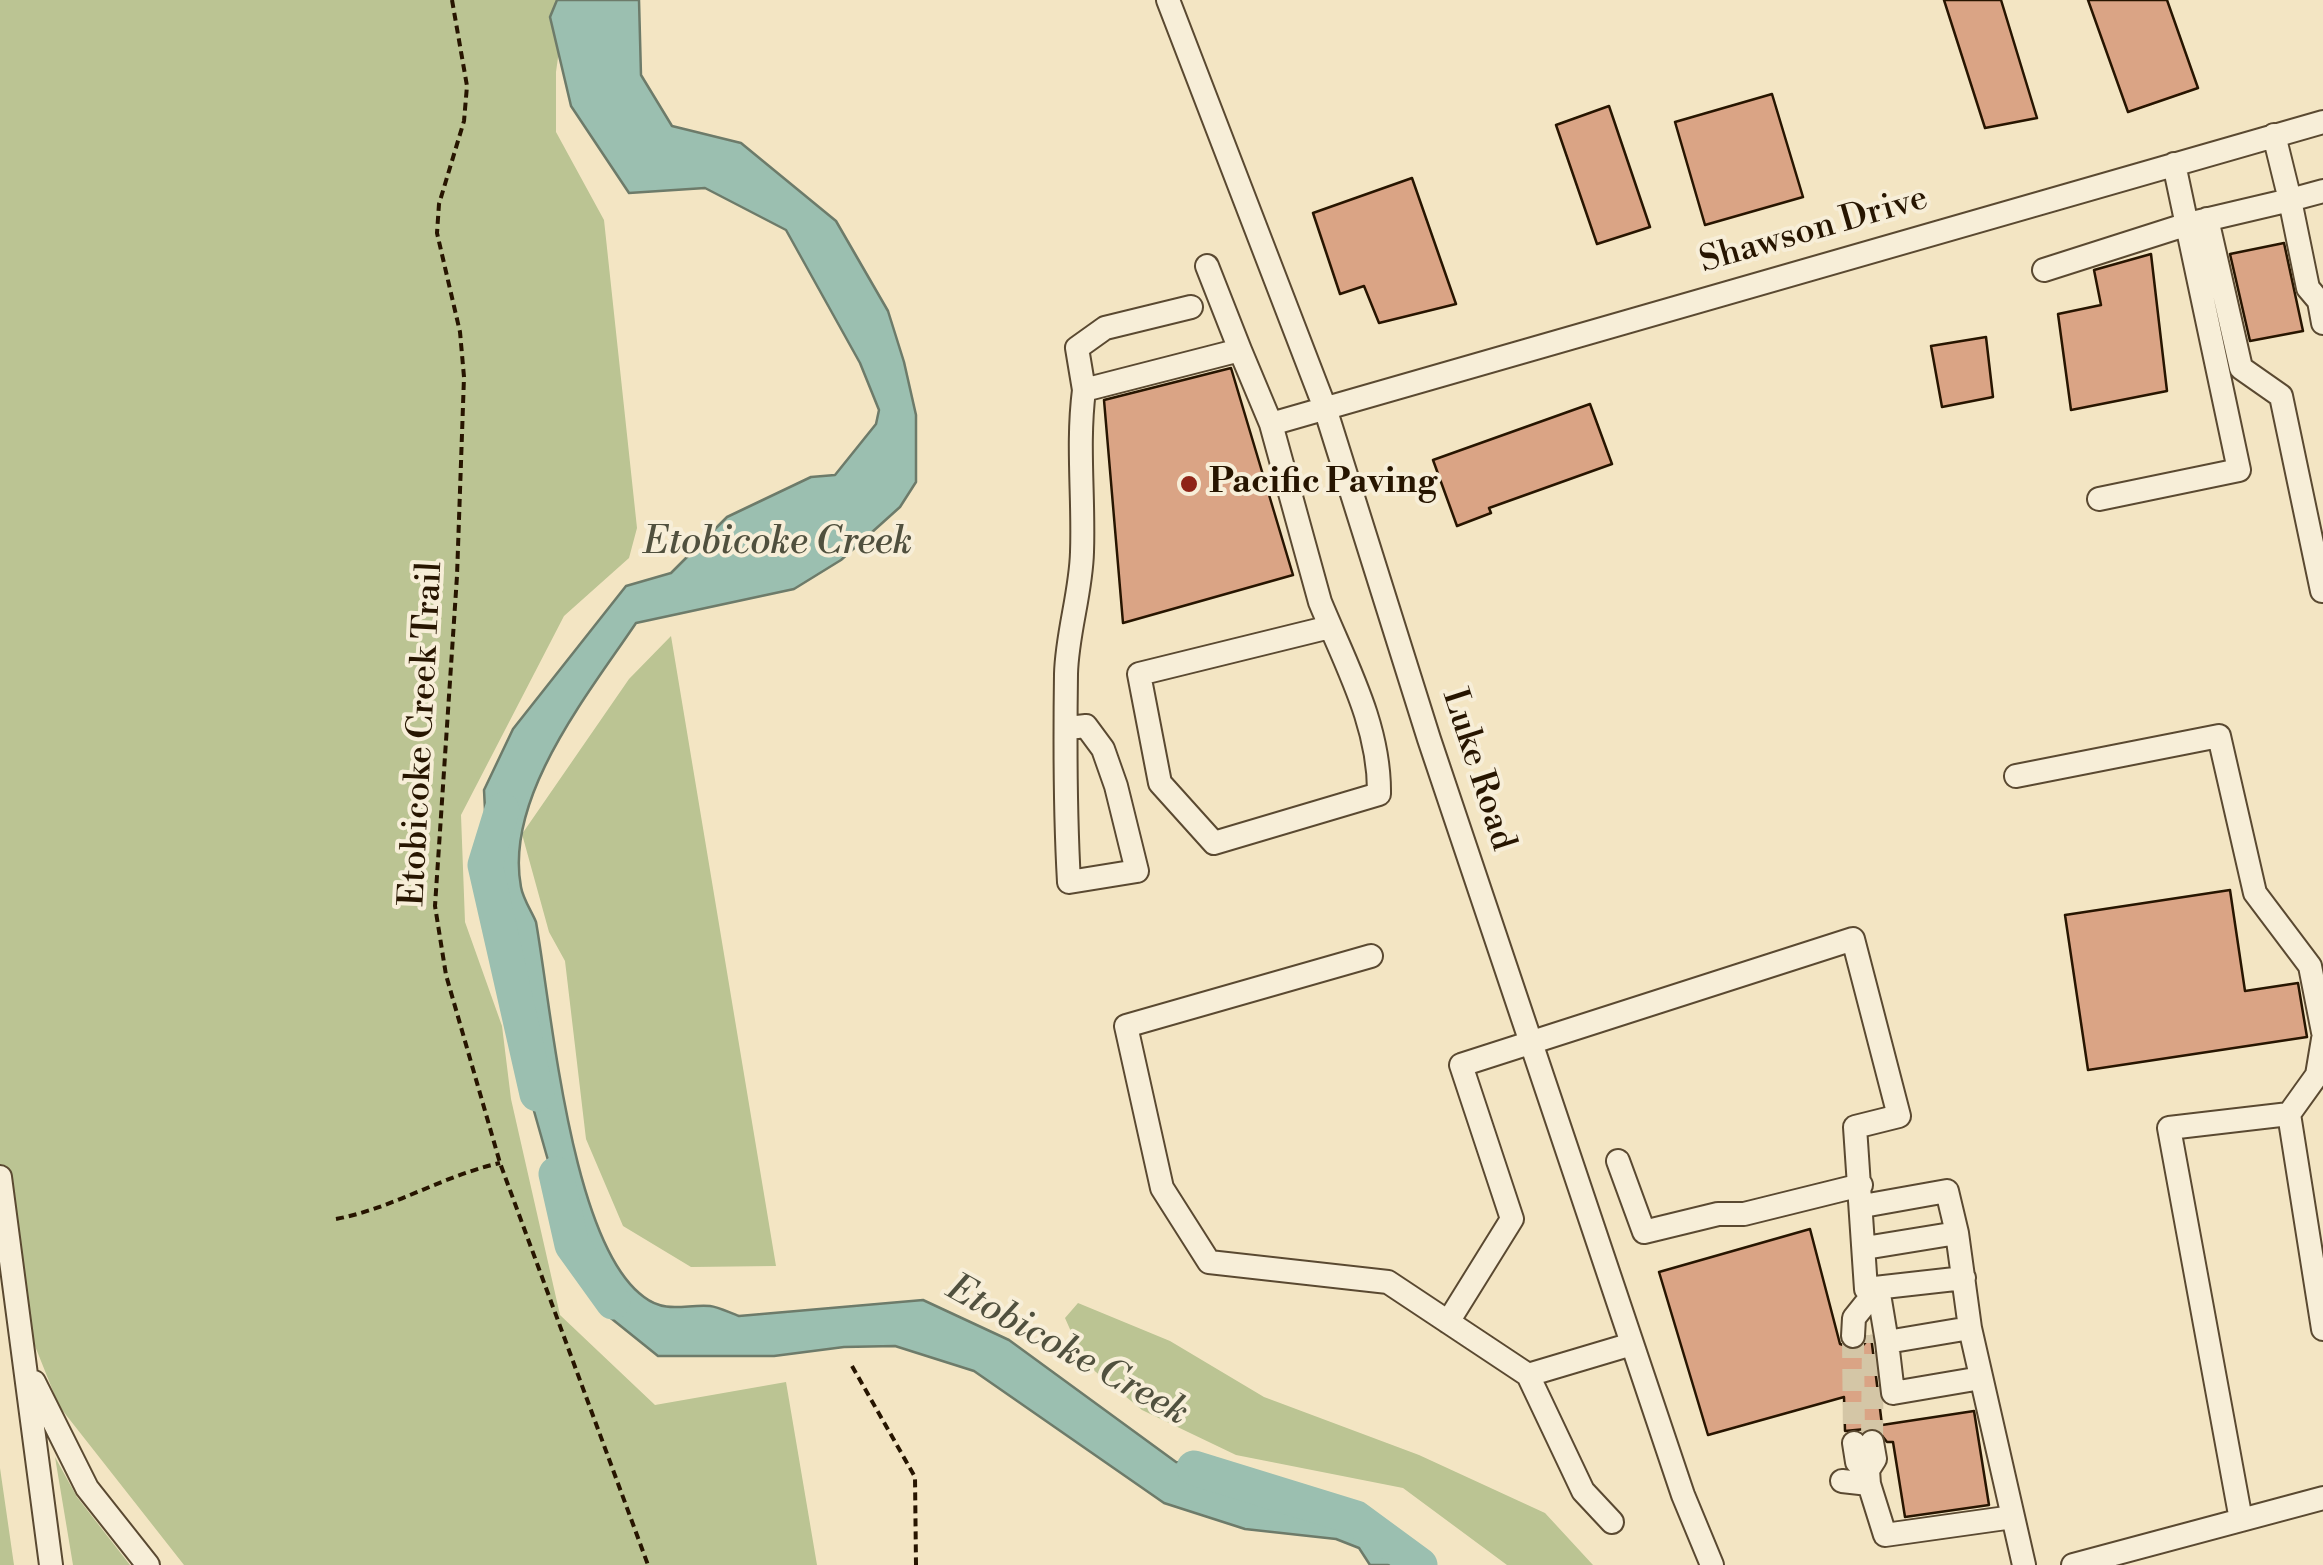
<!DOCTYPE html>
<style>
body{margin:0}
canvas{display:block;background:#f3e5c3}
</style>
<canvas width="2323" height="1565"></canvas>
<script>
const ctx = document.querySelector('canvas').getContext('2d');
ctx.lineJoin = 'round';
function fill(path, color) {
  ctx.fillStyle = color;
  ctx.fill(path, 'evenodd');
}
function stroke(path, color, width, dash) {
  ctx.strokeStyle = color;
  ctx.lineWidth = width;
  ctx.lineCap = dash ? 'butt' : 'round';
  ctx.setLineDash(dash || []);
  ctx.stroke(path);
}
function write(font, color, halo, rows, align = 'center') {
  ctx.font = font + ' "Libre Bodoni",serif';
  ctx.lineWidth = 8;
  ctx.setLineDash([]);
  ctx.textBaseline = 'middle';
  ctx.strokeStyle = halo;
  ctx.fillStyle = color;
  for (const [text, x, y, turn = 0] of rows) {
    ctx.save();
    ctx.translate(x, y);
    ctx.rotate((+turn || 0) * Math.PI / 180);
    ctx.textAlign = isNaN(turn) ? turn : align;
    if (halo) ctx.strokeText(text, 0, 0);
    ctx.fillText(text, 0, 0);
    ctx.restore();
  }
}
fill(new Path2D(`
 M0,0H566L556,72V132L604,220L637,528L629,558L564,616L461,815L465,922L502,1026L511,1099L560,1315L655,1405L786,1382L817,1565H184L59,1406L15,1296L0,1177Z
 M671,636L776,1266L691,1267L623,1226L586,1139L565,961L549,932L522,834L629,679Z
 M1078,1303L1170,1341L1264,1397L1419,1455L1545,1513L1593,1565H1507L1403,1488L1236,1455L1142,1410L1085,1363L1065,1318Z
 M55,1457L77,1497L130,1565H73Z
 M0,1468L14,1565H0Z`), '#bbc493');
const water = new Path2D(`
 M557,0H639L641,75L672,126L741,143L836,221L888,311L904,362L916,415V482L900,507L841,560L794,589L636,623C589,693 504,797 521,887C523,899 532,912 536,922C552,1012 571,1244 644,1297C666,1314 686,1304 710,1306C719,1307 730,1313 739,1316L923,1300L1009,1340L1176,1462L1206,1466L1283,1503L1329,1504L1358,1516L1426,1565H1370L1359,1548L1336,1539L1245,1529L1164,1503L974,1371L895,1346L844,1347L774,1356H658L607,1315L561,1206L534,1111L520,985L489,889L484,790L513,729L626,586L671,573L727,517L811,477L835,475L876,424L879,410L860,363L786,230L705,188L629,193L571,106L550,17Z`);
fill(water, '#9bbfb0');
stroke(water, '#6d7b6a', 2.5);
stroke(new Path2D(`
 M502,810L485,865L537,1094
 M556,1174L572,1245L613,1302
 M1194,1468L1356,1518L1420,1565`), '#9bbfb0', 35);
const building = new Path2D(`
 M1944,0H2001L2037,118L1985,128Z
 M2088,0H2167L2198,88L2128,112Z
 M1772,94L1803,197L1705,225L1675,122Z
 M1609,106L1650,227L1597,244L1556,125Z
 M1412,178L1456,304L1379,323L1364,286L1340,294L1313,213Z
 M2284,243L2303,331L2250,341L2230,254Z
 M2151,254L2167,391L2071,410L2058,314L2101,305L2094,270Z
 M1986,337L1993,397L1942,407L1931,346Z
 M1231,368L1293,575L1123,623L1104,400Z
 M1590,404L1612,464L1489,508L1491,513L1457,526L1433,460Z
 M2230,890L2245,991L2298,983L2307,1037L2088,1070L2065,915Z
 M1810,1229L1840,1344L1859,1350L1871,1336L1882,1425L1974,1411L1989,1505L1905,1517L1893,1442H1887L1876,1428L1845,1431L1844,1397L1708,1435L1659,1272Z`);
fill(building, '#daa485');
stroke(building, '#271500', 2.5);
stroke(new Path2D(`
 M1853,1336L1854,1443
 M1872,1442L1873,1335`), '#d4c6a6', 22, [22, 11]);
const minor = new Path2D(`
 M1168,0L1325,408L1429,739L1683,1495L1712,1565
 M2323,191L2290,200L2308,288L2319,301L2323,323
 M2207,219L2241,368L2281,396L2322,591
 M1207,266L1240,350
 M2044,270L2188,224L2290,200L2274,135
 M1084,390L1077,348L1105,328L1191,307
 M1271,424L1320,602C1346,665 1380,726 1379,794L1214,843L1160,783L1139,674L1330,627
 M2099,499L2239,470L2174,164
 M1068,728L1086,726L1103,749L1116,786L1137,871L1069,882C1065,812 1065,744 1066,674C1067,633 1081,593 1082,552C1084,497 1077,445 1084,390L1240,350L1271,424L2323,122
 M2016,776L2219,736L2255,893L2310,966L2323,1032
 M1371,956L1126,1026L1162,1188L1209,1262L1388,1282L1528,1375
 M2289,1114L2317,1075L2323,1039
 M1618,1161L1644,1232L1718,1214H1744L1861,1185
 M0,1177L51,1565
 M1863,1206L1947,1191L1957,1233
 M1865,1248L1957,1233L1970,1328L2024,1565
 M1878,1288L1887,1342
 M1448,1322L1512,1219L1461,1065L1853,939L1899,1116L1855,1127L1866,1289L1964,1278
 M1970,1328L1887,1342L1893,1393L1981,1378
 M1853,1336L1854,1318L1866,1303
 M34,1382L87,1488L148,1565
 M1854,1443L1857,1462L1868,1470
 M1842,1481L1869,1484L1885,1535L2013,1517
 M1869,1484L1868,1470L1875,1459L1872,1442
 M2241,1520L2169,1128L2289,1114L2323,1329
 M1612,1522L1583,1491L1528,1375L1632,1344
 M2073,1565L2323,1498`);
stroke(minor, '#5a4931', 26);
stroke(new Path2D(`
 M452,0L467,86L464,121L439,204L437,233L460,332L464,377L457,576L435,906L446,975L500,1163L648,1565
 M336,1219C394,1208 442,1176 500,1163
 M852,1366L915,1477L916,1565`), '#271500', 4, [8, 5]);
stroke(minor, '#f7eed8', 22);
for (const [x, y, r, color] of [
 [1189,484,10,"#8f2418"]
]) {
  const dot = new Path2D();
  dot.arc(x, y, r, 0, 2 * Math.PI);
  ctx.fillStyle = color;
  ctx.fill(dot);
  stroke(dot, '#f7eed8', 4);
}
write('35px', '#271500', '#f7eed8', [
 ["Shawson Drive",1814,231,-16],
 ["Etobicoke Creek Trail",423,734,-87],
 ["Luke Road",1477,770,72]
]);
write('bold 35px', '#271500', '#f7eed8', [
 ["Pacific Paving",1209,484]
], 'left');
write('italic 38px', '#50503e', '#f7eed8', [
 ["Etobicoke Creek",778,544],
 ["Etobicoke Creek",1067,1352,29]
]);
</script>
